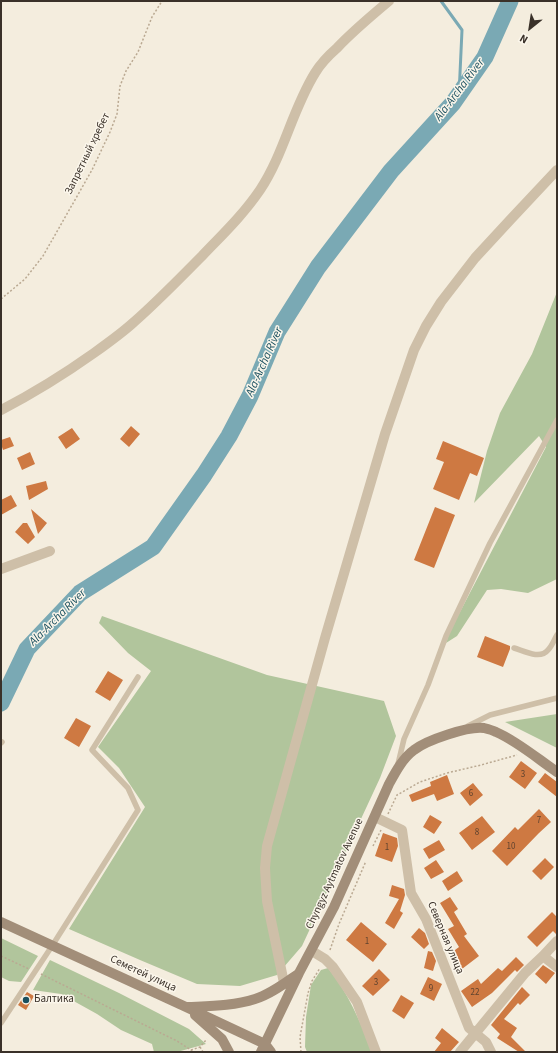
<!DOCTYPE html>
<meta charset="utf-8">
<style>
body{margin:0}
#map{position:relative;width:558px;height:1053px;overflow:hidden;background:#f4edde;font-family:"Source Sans 3",sans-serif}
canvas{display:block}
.frame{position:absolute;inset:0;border:2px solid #3a3129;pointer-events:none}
.north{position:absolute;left:510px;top:8px;width:40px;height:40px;-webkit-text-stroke:3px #fbf6eb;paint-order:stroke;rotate:210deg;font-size:11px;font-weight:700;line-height:16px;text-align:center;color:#3a3129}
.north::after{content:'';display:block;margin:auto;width:14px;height:18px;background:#3a3129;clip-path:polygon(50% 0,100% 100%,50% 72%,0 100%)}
</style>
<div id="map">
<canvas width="558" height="1053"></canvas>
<div class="frame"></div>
<div class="north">N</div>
</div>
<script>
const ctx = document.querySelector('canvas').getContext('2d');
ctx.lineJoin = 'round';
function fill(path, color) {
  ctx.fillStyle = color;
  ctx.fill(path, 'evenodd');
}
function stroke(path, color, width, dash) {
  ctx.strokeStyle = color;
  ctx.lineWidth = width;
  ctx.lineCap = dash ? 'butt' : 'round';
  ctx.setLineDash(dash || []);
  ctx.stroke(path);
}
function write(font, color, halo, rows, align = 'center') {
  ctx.font = font + ' "Source Sans 3",sans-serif';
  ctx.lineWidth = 3;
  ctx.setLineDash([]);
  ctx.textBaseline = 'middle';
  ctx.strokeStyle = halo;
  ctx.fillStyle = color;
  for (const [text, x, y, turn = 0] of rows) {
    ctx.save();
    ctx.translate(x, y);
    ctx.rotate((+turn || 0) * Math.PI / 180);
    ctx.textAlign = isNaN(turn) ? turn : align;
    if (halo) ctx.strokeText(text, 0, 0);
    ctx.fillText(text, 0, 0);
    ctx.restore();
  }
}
fill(new Path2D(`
 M557,292V579L528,593L501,589L487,590L457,636L446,643L450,631L546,447L539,436L474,503L487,451L500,413L532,354Z
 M102,616L267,675L384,701L396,736L380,778L302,946L277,975L240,986L197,984L140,960L69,929L145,807L119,768L98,747L151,671L128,653L99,623Z
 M557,714V748L505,722Z
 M1,938L38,956L21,982L9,981L1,977Z
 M50,960L119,993L189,1029L206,1044L177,1052H154L152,1044L121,1030L97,1014L61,994L33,990Z
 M328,968C348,992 361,1023 372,1052H307L305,1047L306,1017L311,985L321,970Z`), '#b1c59c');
stroke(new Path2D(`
 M441,1L462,30L459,95`), '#7aa9b4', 3);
stroke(new Path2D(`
 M1,703L27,649L80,593L153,547L204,475L229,436L250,396L277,332L318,267L391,171L453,103L485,57L510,1`), '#7aa9b4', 17);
fill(new Path2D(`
 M131,426L140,434L129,447L120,439Z
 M72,428L80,439L66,449L58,437Z
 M10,437L14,446L3,450L1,444V440Z
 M443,441L484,458L477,476L470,473L459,500L433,489L444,462L436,459Z
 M30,452L35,464L22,470L17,458Z
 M46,481L48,489L29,500L26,486Z
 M11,495L17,506L1,515V500Z
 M435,507L455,515L434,568L414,560Z
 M31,509L47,523L38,534Z
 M23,523H27L35,537L28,544L15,532Z
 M485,636L510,646V649L503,667L477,657Z
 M108,671L123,680L110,701L95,692Z
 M76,718L91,726L79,747L64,738Z
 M521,761L537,773L525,789L509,777Z
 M545,773L557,782V797L538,782Z
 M447,775L454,794L437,801L434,794L412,802L409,795L431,786L430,782Z
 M473,783L483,795L470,806L460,793Z
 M539,809L551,822L539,833L507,866L492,851L515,827L518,830Z
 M430,815L442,822L434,834L423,827Z
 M482,816L495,832L472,850L459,833Z
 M383,833L397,838L398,846L392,862L375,856Z
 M439,840L445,850L429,859L423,849Z
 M545,858L554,867L541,880L532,871Z
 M436,860L444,872L431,879L424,868Z
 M457,871L463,881L448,891L442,881Z
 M392,885L404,889L405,895L400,911L403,913L394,929L385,923L399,899L389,896Z
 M450,897L458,909L454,912L467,934L464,936L479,956L462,969L451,953L459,947L448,929L454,926L440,903Z
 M552,912L557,917V935L553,931L537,947L527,937Z
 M361,922L387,944L373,962L346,940Z
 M419,928L425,933L429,944L424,949L411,937Z
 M428,951L432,952L436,961L433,971L424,968Z
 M516,957L524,965L517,972L515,970L492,993L472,1007L461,991L478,979L481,984L498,968L502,971Z
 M543,965L555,973L546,984L535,974Z
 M379,969L390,980L373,996L362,986Z
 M428,977L442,984L434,1001L420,994Z
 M522,987L530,995L520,1005L518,1003L504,1019L517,1028L511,1037L526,1052H519L497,1038L500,1034L491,1025Z
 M27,992L34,996L26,1010L18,1005Z
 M401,995L414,1003L404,1019L392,1011Z
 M442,1028L459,1042L450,1052H434L441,1043L435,1038Z`), '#ce7942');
stroke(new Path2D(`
 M1,299L25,279L43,256L92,170L110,132L117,114L120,86L126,71L138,52L152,17L162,1
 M388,814L397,795L420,782L447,773L481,765L517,755
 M373,846L381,830
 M330,950L339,924L366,861
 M1,956L29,969
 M41,974L177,1041L191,1050L193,1052
 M200,1047L203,1052
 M191,1050L200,1047L207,1039
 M301,1052L300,1037L308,993L312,981L320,968`), '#baa992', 1.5, [2, 2]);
stroke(new Path2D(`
 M514,648C524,651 540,660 548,650C552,646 554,640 557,635
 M468,726L490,715L557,698
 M1,743L2,742
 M398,764L404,739L428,685L446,636L490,543L557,420
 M1,1023L52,946L138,810L128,788L92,750L138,677`), '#cebfa8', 5.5);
stroke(new Path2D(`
 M1,410C34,393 63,375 94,353C108,343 122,333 134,322C158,301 180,278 202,256C222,235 243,215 260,190C284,154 292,110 315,73C321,63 329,55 337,48C353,31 371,16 389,1
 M1,569L50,551
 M375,817L402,830L411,893L426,919L469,1028L486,1042L491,1052
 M312,951L325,959L333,967L357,1002L376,1052
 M543,956L557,967
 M284,983L267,901L265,868L267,846L325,638L385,434L414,350L426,326L441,302L475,258L511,219L557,170
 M460,1052L525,973L543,956L557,941`), '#cebfa8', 10);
stroke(new Path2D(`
 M1,922L186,1007L265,1044L271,1052
 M188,1007C210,1006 234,1006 255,999C271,994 285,983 298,974
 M195,1015L222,1039L229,1052
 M261,1052L299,973L334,907L389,784C396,771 403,758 414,750C427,740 468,726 484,728C488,729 492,730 496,732C517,741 538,759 557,772`), '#a28e79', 10);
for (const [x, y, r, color] of [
 [26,1000,4,"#1b505f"]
]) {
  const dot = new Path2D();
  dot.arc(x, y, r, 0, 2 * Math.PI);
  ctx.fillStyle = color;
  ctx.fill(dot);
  stroke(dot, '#fbf6eb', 1.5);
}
write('9px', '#5f432f', null, [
 ["3",523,775],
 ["6",471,794],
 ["7",539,821],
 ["8",477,833],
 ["10",511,847],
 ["1",387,848],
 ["1",367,942],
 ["3",376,983],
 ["9",431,989],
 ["22",475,993]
]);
write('11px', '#3a3129', '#fbf6eb', [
 ["Запретный хребет",88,154,-64],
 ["Chyngyz Aytmatov Avenue",335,874,-65],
 ["Северная улица",445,938,67],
 ["Семетей улица",143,974,25]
]);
write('11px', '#3a3129', '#fbf6eb', [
 ["Балтика",34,1000]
], 'left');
write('italic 12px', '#1b505f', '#fbf6eb', [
 ["Ala-Archa River",460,90,-53],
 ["Ala-Archa River",265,362,-66],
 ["Ala-Archa River",58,618,-45]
]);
</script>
